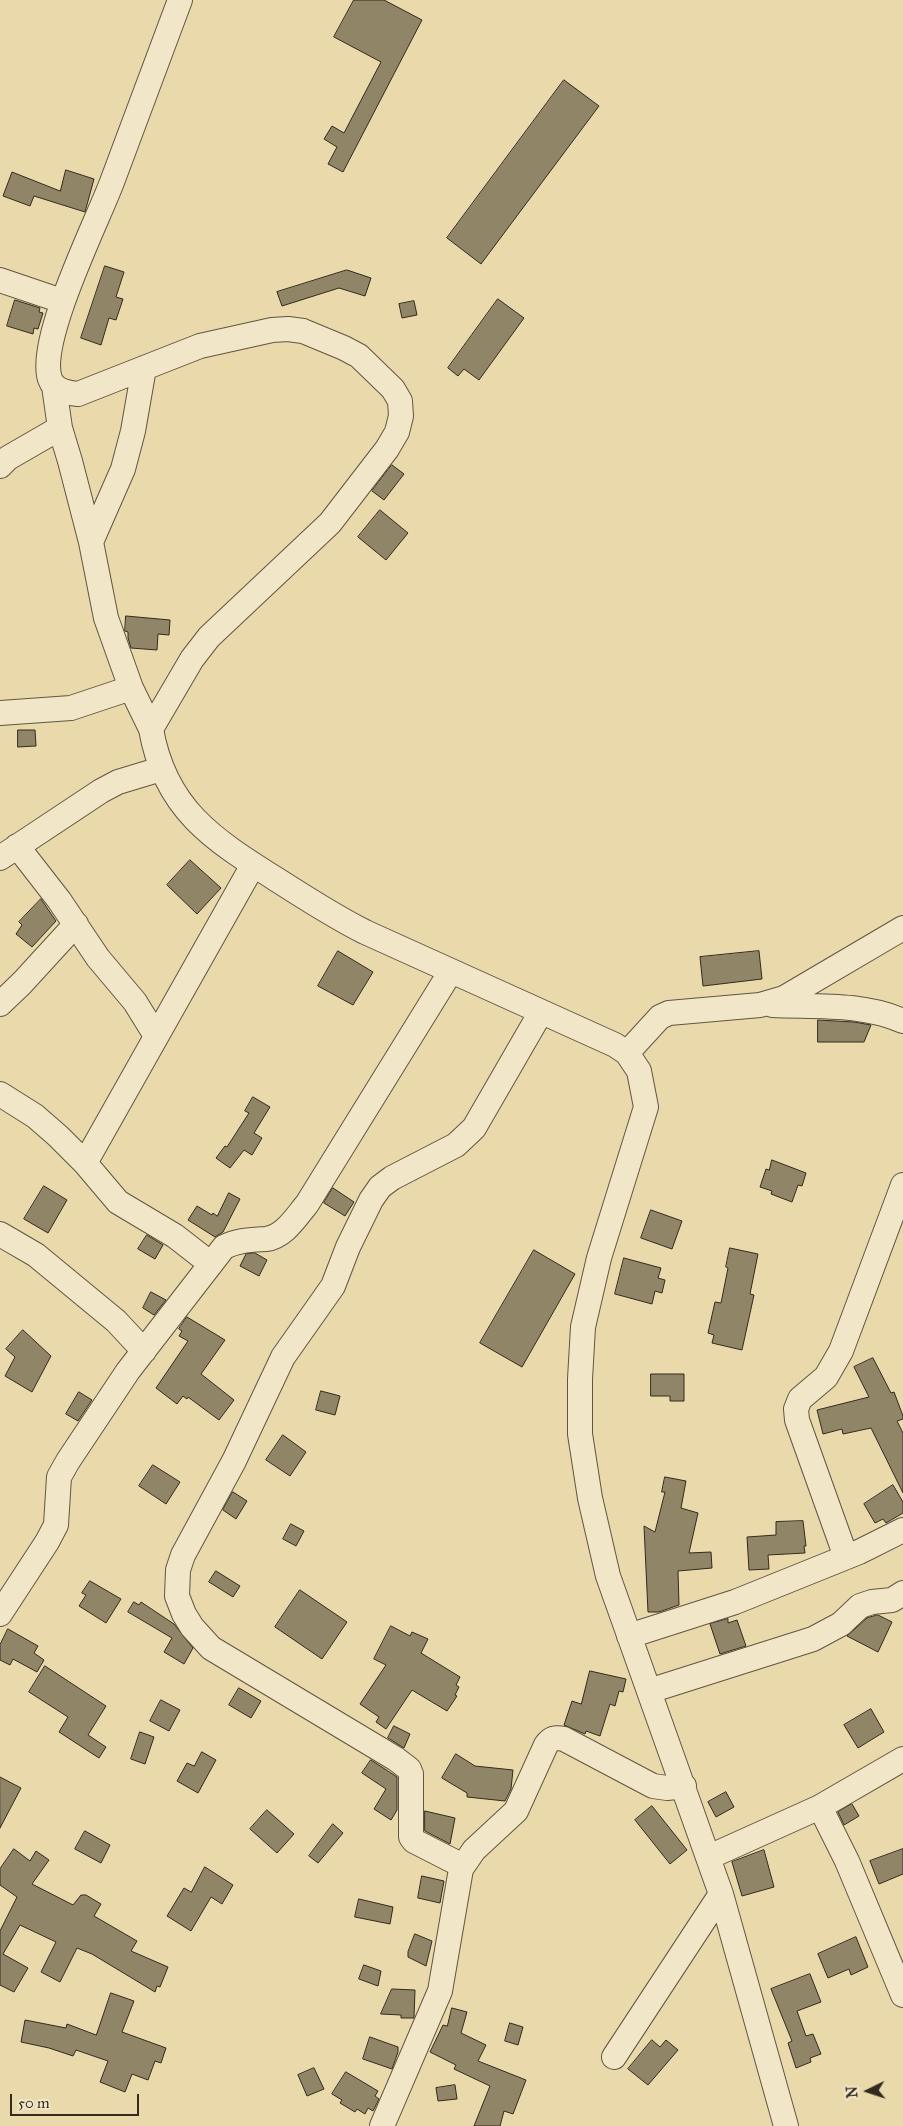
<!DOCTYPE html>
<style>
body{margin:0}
#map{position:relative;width:903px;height:2126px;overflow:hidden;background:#e9d9ab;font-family:"IM FELL Great Primer",serif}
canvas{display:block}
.north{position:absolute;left:843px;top:2066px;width:50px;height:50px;-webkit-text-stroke:4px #f1e6c8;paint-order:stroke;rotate:266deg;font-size:14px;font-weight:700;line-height:20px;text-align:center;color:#322a1f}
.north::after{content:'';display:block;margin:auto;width:18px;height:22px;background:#322a1f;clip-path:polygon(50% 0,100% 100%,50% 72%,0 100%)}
.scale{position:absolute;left:10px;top:2094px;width:129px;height:22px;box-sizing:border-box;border:2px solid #322a1f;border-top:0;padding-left:6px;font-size:15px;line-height:18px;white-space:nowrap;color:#322a1f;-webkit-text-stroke:4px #f1e6c8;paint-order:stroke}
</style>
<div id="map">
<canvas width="903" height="2126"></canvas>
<div class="north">N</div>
<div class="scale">50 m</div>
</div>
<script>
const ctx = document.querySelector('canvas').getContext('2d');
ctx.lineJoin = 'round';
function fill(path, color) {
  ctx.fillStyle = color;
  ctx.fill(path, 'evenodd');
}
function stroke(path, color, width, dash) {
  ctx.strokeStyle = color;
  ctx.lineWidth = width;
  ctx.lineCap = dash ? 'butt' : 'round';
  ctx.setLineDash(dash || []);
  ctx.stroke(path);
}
const building = new Path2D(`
 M354,0H384L422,20L343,172L328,164L337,147L324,139L332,126L344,133L381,62L334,37Z
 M564,80L599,106L481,264L447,238Z
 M66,170L94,179L85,212L34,196L30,206L3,196L12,172L60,191Z
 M105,266L124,272L116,297L123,299L116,320L109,318L101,345L81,338Z
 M347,270L371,278L365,296L339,288L282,306L277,292Z
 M498,299L524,318L479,380L464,369L458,376L448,368Z
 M15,300L40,308L39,312L43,313L38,329L34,328L33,334L7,326Z
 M414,301L417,315L402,318L399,304Z
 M392,465L404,474L384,500L372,491Z
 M380,510L408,533L386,560L358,537Z
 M126,616L170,620L169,635L158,634L157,650L131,648L128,638V632L125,631Z
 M18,730H35L36,746L18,747Z
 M190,860L221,888L197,914L167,885Z
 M41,899L56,921L32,947L16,934L22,925L19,922Z
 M338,951L373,972L353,1005L318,986Z
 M759,951L762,979L703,986L700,957Z
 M818,1020L854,1022L871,1025L864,1042H818Z
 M253,1097L270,1107L254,1133L262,1138L252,1155L244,1150L230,1168L216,1158L225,1146L227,1147L249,1113L245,1111Z
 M772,1160L806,1173L802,1186L798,1185L792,1202L771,1194L772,1191L760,1187L766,1169L769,1170Z
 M44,1186L67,1200L48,1233L24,1219Z
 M333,1188L354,1202L345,1216L324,1203Z
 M229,1193L240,1199L223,1232L215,1237L188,1220L197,1206L212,1215L213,1213L217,1216Z
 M651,1210L682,1221L672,1249L641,1238Z
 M147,1235L163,1245L155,1259L138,1249Z
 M730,1248L758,1254L750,1294L754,1295L742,1350L712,1343L714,1335L708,1333L715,1302L721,1303L728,1268L726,1267Z
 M534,1250L575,1274L522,1367L480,1343Z
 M255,1253L267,1260L259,1276L240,1266L246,1254Z
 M624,1258L661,1268L658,1278L665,1280L662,1293L655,1291L652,1304L615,1294Z
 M151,1292L166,1300L154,1315L143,1308Z
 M187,1317L225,1340L201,1374L234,1400L219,1420L188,1397L187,1399L183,1396L177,1404L156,1388L188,1341L179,1336L182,1331L179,1329Z
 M23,1330L51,1356L32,1392L5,1376L15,1357L6,1349Z
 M873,1358L891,1393L894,1392L903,1416V1419L897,1421L903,1433V1493L871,1428L843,1434L842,1429L823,1434L817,1410L869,1397L854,1367Z
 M651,1374H684V1401H670V1396H651Z
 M321,1391L340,1396L335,1415L316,1410Z
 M79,1392L92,1400L78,1421L66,1414Z
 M283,1435L306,1452L290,1476L266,1460Z
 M153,1465L180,1482L166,1504L139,1486Z
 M665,1477L686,1481L681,1508L698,1513L689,1553L711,1552L712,1568L678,1571L679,1605L659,1612H648L644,1526L655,1532L665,1492H662Z
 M893,1485L903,1502V1513L886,1523L883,1519L875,1523L864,1504Z
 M233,1492L247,1501L236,1519L223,1510Z
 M803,1521L806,1546H804L805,1553L768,1555L769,1569L749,1570L747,1537L776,1535V1522Z
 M291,1524L304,1531L296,1546L283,1539Z
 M216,1571L240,1586L233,1597L209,1582Z
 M90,1581L121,1599L106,1623L79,1606L86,1595L82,1593Z
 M300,1590L347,1622L322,1659L275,1627Z
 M134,1602L139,1605L141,1602L174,1624L193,1648L184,1664L164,1652L172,1638L128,1612Z
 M878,1615L892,1622L878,1652L847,1636L867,1618Z
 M728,1619V1623L737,1620L746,1646L720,1654L710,1624Z
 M391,1626L410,1636L412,1632L428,1639L421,1653L460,1677L456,1685L459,1687L455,1695L457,1696L447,1711L412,1690L386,1729L376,1722L379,1717L360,1704L386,1665L374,1659Z
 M8,1629L38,1646L34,1653L44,1660L37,1672L13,1659L10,1665L0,1660V1645Z
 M45,1666L106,1706L88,1735L106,1747L99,1758L59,1732L68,1717L29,1692Z
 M590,1671L626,1679L623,1692L619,1691L615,1706L610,1704L600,1736L586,1731L585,1734L564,1725L572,1701L581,1704Z
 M239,1688L261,1701L251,1718L229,1705Z
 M161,1700L180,1710L169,1731L150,1721Z
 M871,1709L884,1732L858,1748L844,1725Z
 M394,1726L410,1734L404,1748L388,1738Z
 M140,1732L154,1737L145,1764L131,1759Z
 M202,1752L216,1760L198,1793L177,1781L187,1763L194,1766Z
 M456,1754L475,1766L513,1770L511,1789L505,1801L467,1797V1793L442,1778Z
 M371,1760L397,1777V1810L391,1820L374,1809L386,1789L362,1773Z
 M0,1777L21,1788L0,1828Z
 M726,1792L734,1807L716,1817L708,1802Z
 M852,1804L859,1816L844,1825L838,1812Z
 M652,1806L687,1850L670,1864L635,1820Z
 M267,1810L294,1834L277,1853L250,1829Z
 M425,1811L455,1818L450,1844L425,1831Z
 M333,1824L343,1833L318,1863L309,1856Z
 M85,1831L110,1845L101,1863L75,1849Z
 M14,1849L30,1861L36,1851L49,1860L32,1884L73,1905L81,1895H86L101,1904L94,1916L137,1941L131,1951L168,1967L160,1987L157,1986L155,1992L92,1954L77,1948L60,1982L41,1972L56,1942L20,1925L3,1954L28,1968L14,1992L0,1985V1931L17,1897L0,1885V1869Z
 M903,1849V1874L879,1884L870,1861Z
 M764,1850L774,1887L742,1896L732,1862Z
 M205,1867L233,1885L222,1904L211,1897L191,1931L167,1916L184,1888L191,1892Z
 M422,1876L444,1881L440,1903L418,1898Z
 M359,1899L393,1907L390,1924L355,1917Z
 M415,1934L432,1941L426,1966L408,1957V1952Z
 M856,1937L868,1967L851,1975L849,1969L828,1978L818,1954Z
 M364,1965L381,1971L378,1986L359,1979Z
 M810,1974L821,2002L797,2011L806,2036L813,2034L821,2054L810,2058L811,2062L796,2068L788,2043L792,2041L771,1989Z
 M392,1989L415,1990L414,2018H401V2015L381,2014Z
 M111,1993L134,2001L122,2032L166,2048L161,2063L155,2061L148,2080L132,2074L125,2092L100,2082L108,2061L76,2050L73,2056L49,2048L21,2042L25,2020L66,2028L67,2024L96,2035Z
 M452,2008L467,2012L461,2033L486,2045L478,2061L526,2080L513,2114L504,2111L500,2126H474L490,2086L454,2069L456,2065L430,2052L443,2025L447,2026Z
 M510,2023L523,2027L518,2045L505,2041Z
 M370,2037L398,2047V2052L392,2069L363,2059Z
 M652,2040L660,2047L666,2040L678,2050L648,2085L628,2069Z
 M314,2068L324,2089L307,2096L298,2075Z
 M346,2072L378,2091L375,2096L379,2099L373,2111L368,2108L365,2114L357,2109L355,2112L340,2103L342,2100L332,2094Z
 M455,2085L457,2099L438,2101L436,2088Z`);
fill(building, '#918568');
stroke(building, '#322a1f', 1);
const minor = new Path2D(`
 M180,0C157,60 135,121 112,182C97,222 37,341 50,379C54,391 67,393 78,394L200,346L272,330L288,329L303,331L344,348L359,356L393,389L400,401L401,416L397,432L387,449L330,523L209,637L192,659L151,729C165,810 214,840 279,881C307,899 335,917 365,932L615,1045L627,1053L639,1071L646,1107L599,1258L583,1327L580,1379V1434L590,1498L608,1576L721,1894L786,2126
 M0,280L62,301
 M60,428L70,461L91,542L106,618L131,688L151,729
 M0,466L8,458L60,428L54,386
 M91,542L123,469L133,431L144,368
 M0,713L71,708L131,688
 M17,846L59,900L98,958L135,1002L156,1036
 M0,858L101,791L118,782L161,769
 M0,1004L22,983L76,924
 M772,1005C817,1007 862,1003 903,1021
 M627,1053L660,1017L669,1013L760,1005L784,998L903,928
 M0,1094L35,1116L58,1136L85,1163L118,1202L175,1236L211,1264
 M85,1163L253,865
 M0,1234L36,1255L116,1321L144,1351
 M846,1557L797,1420L796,1409L800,1399L826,1377L841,1351L903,1185
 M0,1614L47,1542L56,1525L59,1477L68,1461L128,1371L224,1247C238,1240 250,1240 266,1239C284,1237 296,1217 307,1204L451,971
 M629,1636L735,1602L859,1552L903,1530
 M649,1691L813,1639L841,1624L860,1606L872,1602L892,1600L903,1593
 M820,1807L847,1861L903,1995
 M709,1857L820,1807L903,1759
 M463,1866L414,1841L411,1837V1774L409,1769L396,1759L211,1648L192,1627L184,1614L177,1596L178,1570L183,1555L234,1461L283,1357L333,1286L348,1247L371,1200L380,1187L392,1178L456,1145L474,1128L541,1012
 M614,2057L721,1894
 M382,2126L440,1991L461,1869L474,1850L516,1811L546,1745C551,1738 555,1737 564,1739L653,1786L667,1788L684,1786`);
stroke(minor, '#605642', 26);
stroke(minor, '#f1e6c8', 24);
</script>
